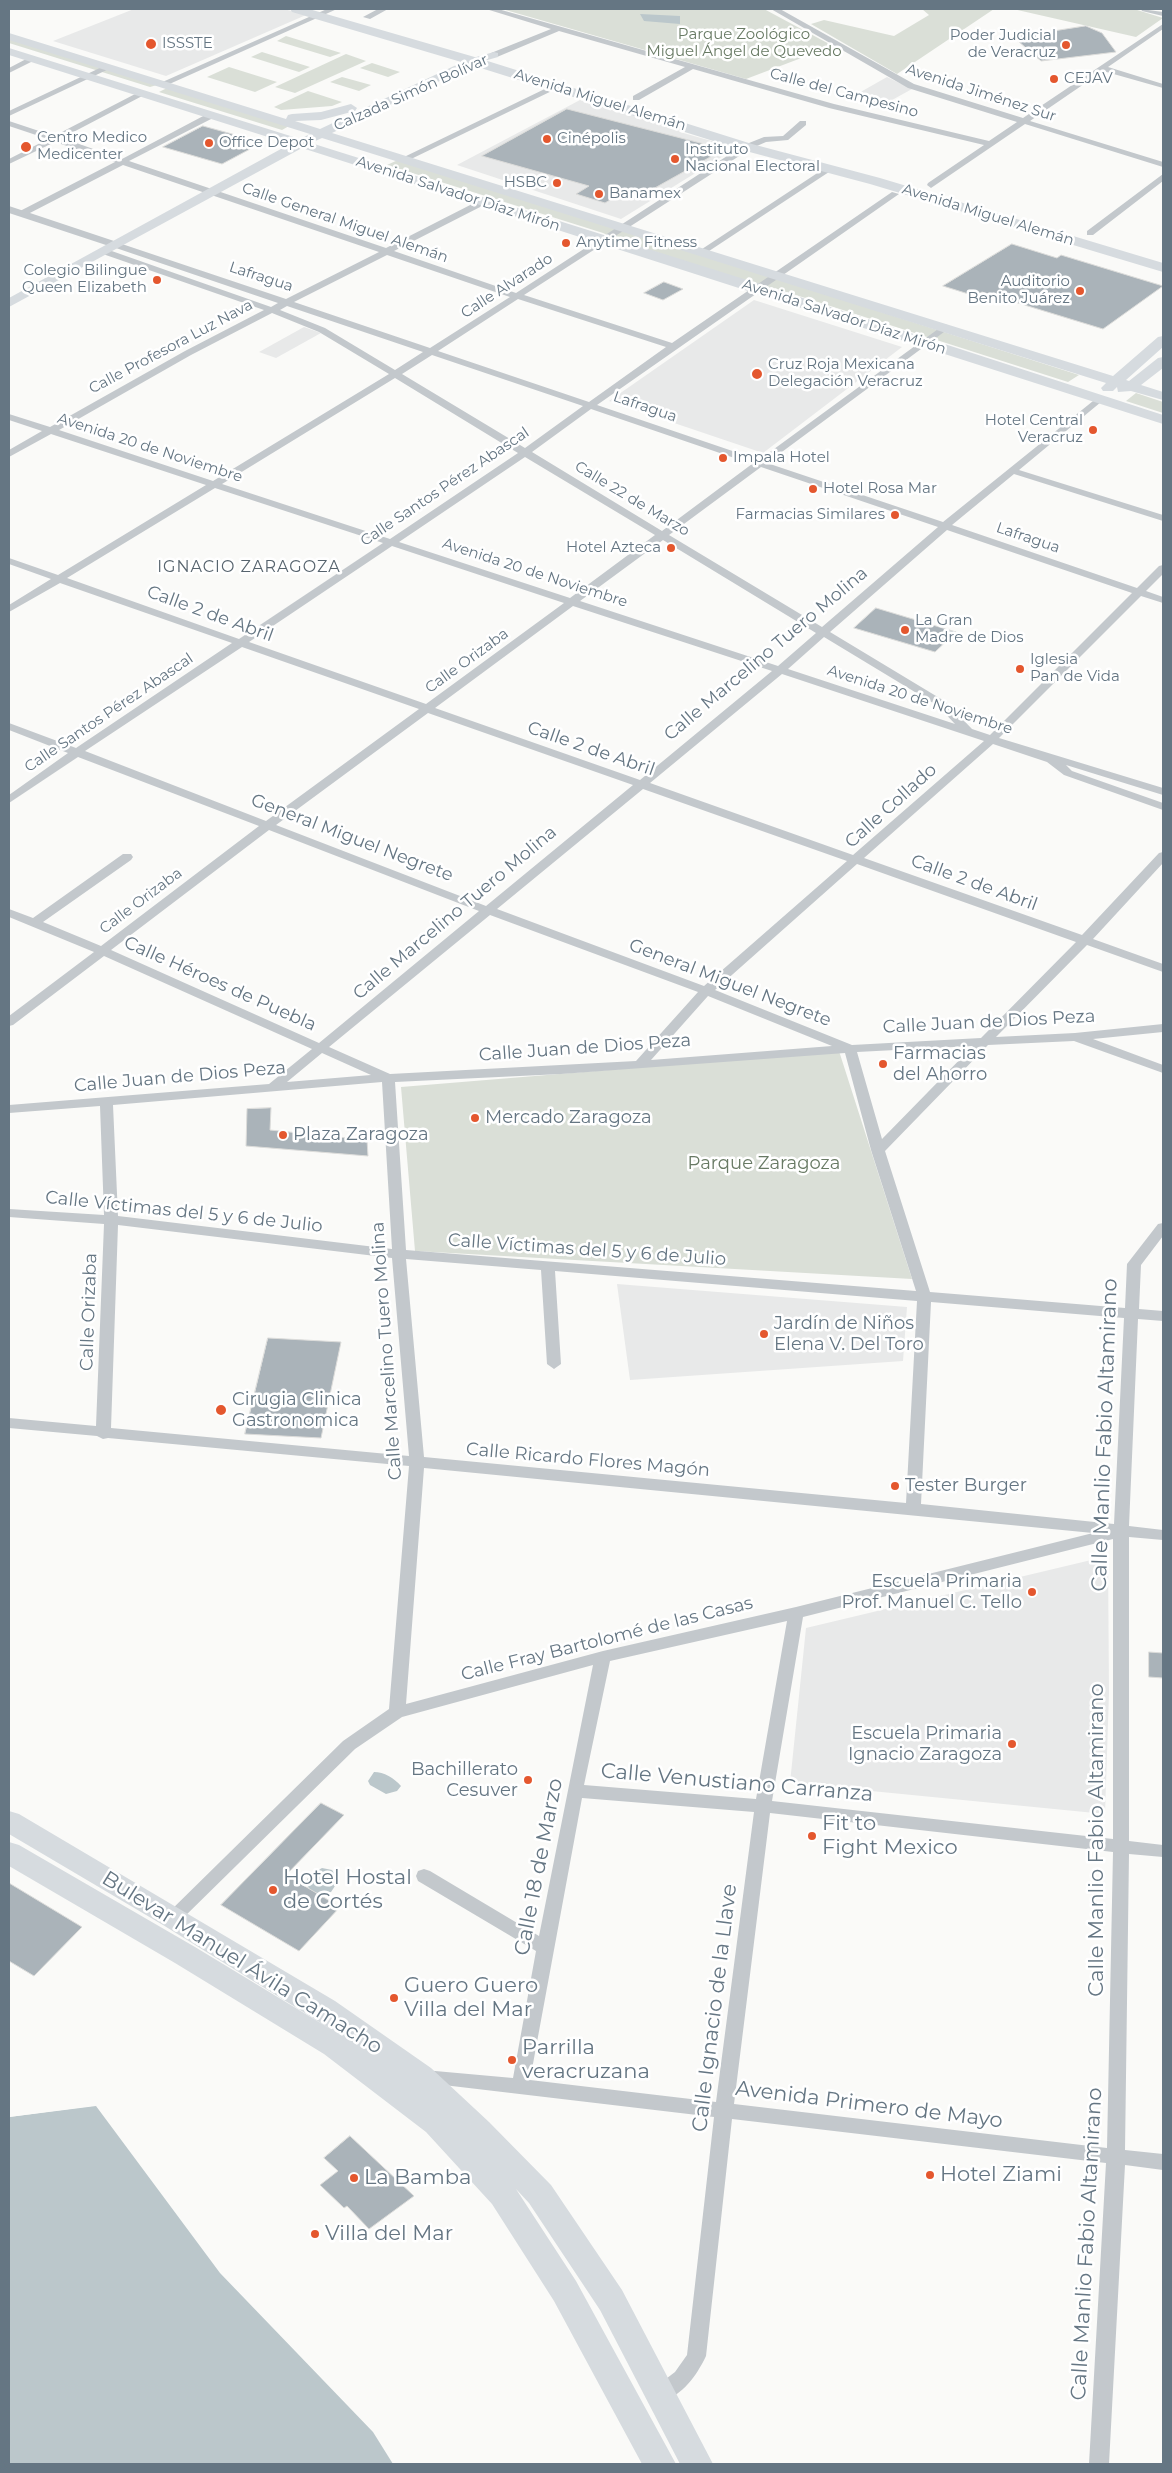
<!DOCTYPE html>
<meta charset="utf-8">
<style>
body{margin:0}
#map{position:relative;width:1172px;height:2473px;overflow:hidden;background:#fafaf8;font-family:Montserrat,sans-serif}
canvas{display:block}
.frame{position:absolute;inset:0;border:10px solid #657683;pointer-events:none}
</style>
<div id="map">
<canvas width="1172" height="2473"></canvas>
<div class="frame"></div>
</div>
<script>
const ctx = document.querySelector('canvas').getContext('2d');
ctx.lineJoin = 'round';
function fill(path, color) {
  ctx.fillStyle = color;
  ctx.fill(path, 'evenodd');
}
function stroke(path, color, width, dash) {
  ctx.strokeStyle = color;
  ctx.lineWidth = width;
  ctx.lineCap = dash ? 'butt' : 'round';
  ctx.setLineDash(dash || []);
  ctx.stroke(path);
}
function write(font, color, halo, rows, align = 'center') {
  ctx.font = font + ' Montserrat,sans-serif';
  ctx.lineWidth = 5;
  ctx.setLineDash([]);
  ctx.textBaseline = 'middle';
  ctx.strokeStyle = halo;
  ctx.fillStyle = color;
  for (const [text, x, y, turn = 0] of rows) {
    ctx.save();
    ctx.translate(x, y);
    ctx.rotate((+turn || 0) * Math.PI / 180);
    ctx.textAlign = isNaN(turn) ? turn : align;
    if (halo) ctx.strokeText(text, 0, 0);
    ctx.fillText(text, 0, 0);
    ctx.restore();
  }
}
fill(new Path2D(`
 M134,9H284L306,15L166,76L53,41Z
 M887,77L912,89L883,105L850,98Z
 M580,100L677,129L680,132L736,148L621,219L457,165Z
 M754,300L902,347L763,453L609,401Z
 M304,327L321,333L276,358L259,352Z
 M617,1284L907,1307L903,1361L630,1380Z
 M1108,1556L1109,1693L1105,1814L790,1783L806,1628Z`), '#e8e9e9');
fill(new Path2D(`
 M502,9H764L833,46L746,79Z
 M922,9H994L897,74L811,24L824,20L894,36L929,15Z
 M1013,9H1134L1163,18L1136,37Z
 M9,36L157,85L150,87L9,43Z
 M286,36L341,53L330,57L277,41Z
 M262,52L310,67L299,72L251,57Z
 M346,54L366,61L295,93L275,87Z
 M372,63L400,72L388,77L360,68Z
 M229,67L277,82L255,92L207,77Z
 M342,77L371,85L359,91L330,82Z
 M167,88L289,126L282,130L159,92Z
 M308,91L342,102L332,106L281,110L274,107Z
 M400,159L1079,375L1068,382L774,288L745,281L616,239L603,233L387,165Z
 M1136,393L1163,402V413L1126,401Z
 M839,1051L912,1279L415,1251L401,1087Z`), '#dadfd7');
fill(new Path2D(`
 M640,14L680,16V24L644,21Z
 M374,1772C384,1772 394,1778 401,1786L397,1791L386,1794L370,1785L368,1781Z
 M322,1868L332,1870L339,1880L331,1892C321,1895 310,1894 306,1883L309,1875Z
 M96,2106L220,2273L373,2432L393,2464H9V2117Z`), '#bbc7cb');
fill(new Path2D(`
 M95,2103L99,2105L9,2117V2115Z`), '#fafaf8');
const building = new Path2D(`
 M1086,26L1102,33L1116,52L1041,61L1010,34H1034Z
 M567,109L720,148L716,150L721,151L644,194L628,189L605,203L576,194L589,186L482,156Z
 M203,126L243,137L252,148L222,164L163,147Z
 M1012,244L1057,258L1061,255L1163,286L1103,329L982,292L975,296L943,286Z
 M664,282L683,289L663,300L644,293Z
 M876,608L956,632L935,652L854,628Z
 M271,1108L270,1130L367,1140L368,1156L246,1146L247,1109Z
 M268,1338L341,1342L321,1438L245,1434Z
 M1149,1652L1163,1653V1678L1149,1677Z
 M321,1803L344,1815L286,1875L340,1907L299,1951L221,1905Z
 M9,1883L82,1927L34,1976L9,1961Z
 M350,2136L414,2196L369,2229L347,2206L344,2208L320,2185L338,2171L324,2158Z`);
fill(building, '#aab3b9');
stroke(building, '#dcdcda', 1);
fill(new Path2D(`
 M327,9H337L165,86L158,84Z
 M378,9H388L370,19L363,17Z
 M486,9H498L834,104L989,141L1017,122L908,88L771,9H780L914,84L1023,118L1163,24V29L1108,67L1163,84V88L1103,71L1030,121L1163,162V167L1025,124L931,188L927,185L928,183L984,145L829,108L693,69L639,100H633V96L685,67L559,31L497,57H491V53L551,29Z
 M1141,9L1163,12V16L1142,11Z
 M30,57L37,59L9,73V68Z
 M104,66L111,68L9,116V111Z
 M553,85L560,87L409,160L402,158Z
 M139,92L146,94L62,138L122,159L207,114H213V118L129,161L386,248L480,200H486V204L394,251L516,293L744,145L764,137L783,136L800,121H806V125L788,140L766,142L750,149L524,295L672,343L892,192L899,194L597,405L759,460L945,324L950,327L948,329L767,463L943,522L1098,397L1103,400L1101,402L1019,470L1163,515V521L1014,474L952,525L1137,588L1159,566L1163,565V574L1146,591L1163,597V603L1141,596L999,738L1163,788V795L1066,765L1072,771L1163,803V810L1064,775L1047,762L993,744L864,858L1082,935L1159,853L1163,852V863L1093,939L1163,964V972L1087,945L996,1037L1075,1033L1163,1024V1032L1093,1039L1163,1065V1073L1074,1041L988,1045L885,1151L930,1292L1125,1308L1127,1264L1158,1224L1163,1223V1236L1141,1265L1139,1309L1163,1311V1321L1138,1319L1129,1526L1163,1530V1540L1129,1537V1841L1163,1845V1857L1129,1854L1125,2150L1163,2154V2170L1125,2165L1109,2464H1089L1106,2163L732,2119L706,2356C696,2377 683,2394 661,2403L654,2400L651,2394L654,2388L675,2372L687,2355L714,2117L418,2082L415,2077L418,2072L424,2070L513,2078L536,1951L418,1881L416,1876L418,1871L424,1869L430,1871L539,1936L593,1665L402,1717L355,1749L179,1922L173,1924L167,1922L164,1917L343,1741L389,1709L409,1466L108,1438L103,1439L97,1436L9,1428V1418L96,1426L104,1224L9,1217V1209L104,1215L100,1106L9,1113V1105L269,1084L312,1049L104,956L13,1025L9,1026V1016L94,952L9,917V909L33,918L123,854H131L133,857L131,860L43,922L101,946L259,826L78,757L9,803V795L68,753L9,730V723L76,748L232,643L60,583L9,612V605L51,579L9,564V558L58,575L206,485L51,434L9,457V450L42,431L9,420V414L50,427L185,351L264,310L100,253V249H106L271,307L278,303L113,247V243H119L286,299L379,252L123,165L26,215H20V211L115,162L55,142L9,164V159L48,139L9,126V121L54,136ZM387,255L510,297L430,348L294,302ZM518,299L666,347L589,402L438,351ZM287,306L423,352L395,370L325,328L280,310ZM272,313L319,332L389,374L213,481L59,430L191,355ZM432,355L583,406L525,448L402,374ZM395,378L518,453L390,539L222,484ZM591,409L752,464L662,531L532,452ZM525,457L655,535L570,598L399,542ZM761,467L938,527L822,627L669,535ZM215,488L383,543L239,639L67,578ZM947,530L1132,593L990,735L972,729L946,702L830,632ZM663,540L816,633L778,666L580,601ZM392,546L564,603L426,704L249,642ZM573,606L772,671L640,780L435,708ZM824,637L938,706L955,724L788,669ZM242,647L419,709L266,821L85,751ZM782,674L984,741L853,855L650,783ZM428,713L633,785L486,906L276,825ZM643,789L847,861L704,986L497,909ZM269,830L479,911L319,1043L111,950ZM857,864L1076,942L981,1038L852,1045L715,990ZM490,915L698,992L636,1061L390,1074L329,1047ZM708,996L832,1046L651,1060ZM973,1046L882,1139L857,1052ZM322,1053L371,1075L287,1082ZM845,1053L871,1150L916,1291L406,1250L395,1082L561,1074ZM382,1082L392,1249L118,1216L113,1105ZM118,1225L392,1258L409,1456L111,1428ZM406,1259L541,1270L547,1364L554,1369L561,1364L555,1271L917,1301L906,1503L424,1457ZM931,1302L1124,1318L1114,1524L921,1504ZM424,1468L1093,1533L796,1607L603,1651L406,1704ZM1113,1539V1839L772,1801L803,1617ZM787,1621L756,1799L584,1785L610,1661ZM582,1798L754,1812L716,2102L530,2080ZM770,1813L1113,1852L1107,2148L734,2104Z
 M825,168L832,170L706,253L699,251Z
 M1163,174V181L1093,235H1087V231Z`), '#c3c8cc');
fill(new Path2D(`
 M9,206L120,243L122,245L120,247H112L9,213Z`), '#c3c8cc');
fill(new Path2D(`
 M9,33L286,119L288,115L292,114L321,112L351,104L357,108L355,111L321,120L295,121L320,129L469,59L494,52L498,53V57L477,63L332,133L1113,376L1158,337L1163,336V347L1126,380L1129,381L1158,358L1163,357V368L1141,385L1163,392V400L1131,391L1118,392L1117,387L1113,391H1103L1101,388L1106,383L322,138L311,143L763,285L1163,415V424L302,148L9,307V298L290,144L9,55V48L300,139L310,134L9,40Z`), '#d6dbdf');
fill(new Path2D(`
 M290,9H309L478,58L752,144L880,178L1163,263V272L870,184L742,150L468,64L292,12Z
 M9,1811L19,1814L335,2001L431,2068L489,2122L551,2185L622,2290L713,2464H680L600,2310L529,2203L516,2189L576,2281L676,2464H642L554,2301L492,2204L426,2132L324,2054L175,1963L9,1866V1842L19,1845L195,1947L337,2033L163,1925L9,1834Z`), '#d6dbdf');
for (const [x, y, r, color] of [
 [151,44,6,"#e4572e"],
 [1066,45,5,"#e4572e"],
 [1054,79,5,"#e4572e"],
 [547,139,5,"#e4572e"],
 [209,143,5,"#e4572e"],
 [26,147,6,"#e4572e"],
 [675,159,5,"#e4572e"],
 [557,183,5,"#e4572e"],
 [599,194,5,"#e4572e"],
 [566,243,5,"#e4572e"],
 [157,280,5,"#e4572e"],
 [1080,291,5,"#e4572e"],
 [757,374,6,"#e4572e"],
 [1093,430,5,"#e4572e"],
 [723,458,5,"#e4572e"],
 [813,489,5,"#e4572e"],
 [895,515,5,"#e4572e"],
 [671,548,5,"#e4572e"],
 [905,630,5,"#e4572e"],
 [1020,669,5,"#e4572e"],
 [883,1064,5,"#e4572e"],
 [475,1118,5,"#e4572e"],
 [283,1135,5,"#e4572e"],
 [764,1334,5,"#e4572e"],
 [221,1410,6,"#e4572e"],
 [895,1486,5,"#e4572e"],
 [1032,1592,5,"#e4572e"],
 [1012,1744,5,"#e4572e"],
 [528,1780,5,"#e4572e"],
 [812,1836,5,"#e4572e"],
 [273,1890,5,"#e4572e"],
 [394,1998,5,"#e4572e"],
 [512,2060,5,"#e4572e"],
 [930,2175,5,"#e4572e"],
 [354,2178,5,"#e4572e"],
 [315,2234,5,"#e4572e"]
]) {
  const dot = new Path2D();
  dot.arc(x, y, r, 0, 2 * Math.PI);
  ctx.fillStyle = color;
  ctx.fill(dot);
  stroke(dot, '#fff', 2);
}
write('15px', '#687a64', '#fff', [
 ["Parque Zoológico",744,35],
 ["Miguel Ángel de Quevedo",744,52]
]);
write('15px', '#657683', '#fff', [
 ["Poder Judicial",1056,36,"right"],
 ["de Veracruz",1056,53,"right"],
 ["ISSSTE",162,44],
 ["CEJAV",1064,79],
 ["Centro Medico",37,138],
 ["Medicenter",37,155],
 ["Cinépolis",557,139],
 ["Office Depot",219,143],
 ["Instituto",685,150],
 ["Nacional Electoral",685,167],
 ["HSBC",547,183,"right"],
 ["Banamex",609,194],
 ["Anytime Fitness",576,243],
 ["Colegio Bilingue",147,271,"right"],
 ["Queen Elizabeth",147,288,"right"],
 ["Auditorio",1070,282,"right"],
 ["Benito Juárez",1070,299,"right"],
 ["Cruz Roja Mexicana",768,365],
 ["Delegación Veracruz",768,382],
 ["Hotel Central",1083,421,"right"],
 ["Veracruz",1083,438,"right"],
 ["Impala Hotel",733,458],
 ["Hotel Rosa Mar",823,489],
 ["Farmacias Similares",885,515,"right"],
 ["Hotel Azteca",661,548,"right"],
 ["La Gran",915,621],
 ["Madre de Dios",915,638],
 ["Iglesia",1030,660],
 ["Pan de Vida",1030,677]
], 'left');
write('15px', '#657683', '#fff', [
 ["Calzada Simón Bolívar",411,93,-24],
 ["Calle del Campesino",844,93,15],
 ["Avenida Jiménez Sur",981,93,18],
 ["Avenida Miguel Alemán",600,100,17],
 ["Avenida Salvador Díaz Mirón",458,194,18],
 ["Avenida Miguel Alemán",988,215,17],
 ["Calle General Miguel Alemán",345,223,19],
 ["Lafragua",261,277,18],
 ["Calle Alvarado",507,286,-33],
 ["Avenida Salvador Díaz Mirón",844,317,18],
 ["Calle Profesora Luz Nava",171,347,-28],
 ["Lafragua",645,407,19],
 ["Avenida 20 de Noviembre",150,448,18],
 ["Calle Santos Pérez Abascal",445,487,-34],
 ["Calle 22 de Marzo",632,499,31],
 ["Lafragua",1028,538,19],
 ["Avenida 20 de Noviembre",535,573,18],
 ["Calle Orizaba",467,661,-36],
 ["Avenida 20 de Noviembre",920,700,18],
 ["Calle Santos Pérez Abascal",109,713,-34],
 ["Calle Orizaba",141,901,-37]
]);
ctx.letterSpacing = '1px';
write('16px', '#57646e', '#fff', [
 ["IGNACIO ZARAGOZA",249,567]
]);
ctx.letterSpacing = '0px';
write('18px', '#657683', '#fff', [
 ["Calle 2 de Abril",210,614,20],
 ["Calle Marcelino Tuero Molina",766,654,-40],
 ["Calle 2 de Abril",591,749,19],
 ["Calle Collado",891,806,-42],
 ["General Miguel Negrete",352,838,21],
 ["Calle 2 de Abril",974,883,20],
 ["Calle Marcelino Tuero Molina",455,913,-40],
 ["General Miguel Negrete",730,983,21],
 ["Calle Héroes de Puebla",220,984,24],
 ["Calle Juan de Dios Peza",989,1022,-3],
 ["Calle Juan de Dios Peza",585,1048,-4],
 ["Calle Juan de Dios Peza",180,1077,-5],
 ["Calle Víctimas del 5 y 6 de Julio",184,1212,6],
 ["Calle Víctimas del 5 y 6 de Julio",587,1250,4],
 ["Calle Orizaba",89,1312,-88],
 ["Calle Marcelino Tuero Molina",387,1351,-94],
 ["Calle Ricardo Flores Magón",588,1460,5],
 ["Calle Fray Bartolomé de las Casas",607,1639,-14]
]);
write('18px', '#657683', '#fff', [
 ["Farmacias",893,1054],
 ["del Ahorro",893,1075],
 ["Mercado Zaragoza",485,1118],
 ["Plaza Zaragoza",293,1135],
 ["Jardín de Niños",774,1324],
 ["Elena V. Del Toro",774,1345],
 ["Cirugia Clinica",232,1400],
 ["Gastronomica",232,1421],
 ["Tester Burger",905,1486],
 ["Escuela Primaria",1022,1582,"right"],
 ["Prof. Manuel C. Tello",1022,1603,"right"],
 ["Escuela Primaria",1002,1734,"right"],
 ["Ignacio Zaragoza",1002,1755,"right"],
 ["Bachillerato",518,1770,"right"],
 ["Cesuver",518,1791,"right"]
], 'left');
write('18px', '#687a64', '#fff', [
 ["Parque Zaragoza",764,1164]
]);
write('21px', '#657683', '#fff', [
 ["Calle Manlio Fabio Altamirano",1105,1435,-88],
 ["Calle Venustiano Carranza",737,1783,5],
 ["Calle Manlio Fabio Altamirano",1097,1840,-90],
 ["Calle 18 de Marzo",539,1867,-79],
 ["Bulevar Manuel Ávila Camacho",242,1963,32],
 ["Calle Ignacio de la Llave",715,2008,-83],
 ["Avenida Primero de Mayo",869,2105,7],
 ["Calle Manlio Fabio Altamirano",1087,2244,-87]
]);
write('21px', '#657683', '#fff', [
 ["Fit to",822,1824],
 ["Fight Mexico",822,1848],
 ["Hotel Hostal",283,1878],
 ["de Cortés",283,1902],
 ["Guero Guero",404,1986],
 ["Villa del Mar",404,2010],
 ["Parrilla",522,2048],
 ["veracruzana",522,2072],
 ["Hotel Ziami",940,2175],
 ["La Bamba",364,2178],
 ["Villa del Mar",325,2234]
], 'left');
</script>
